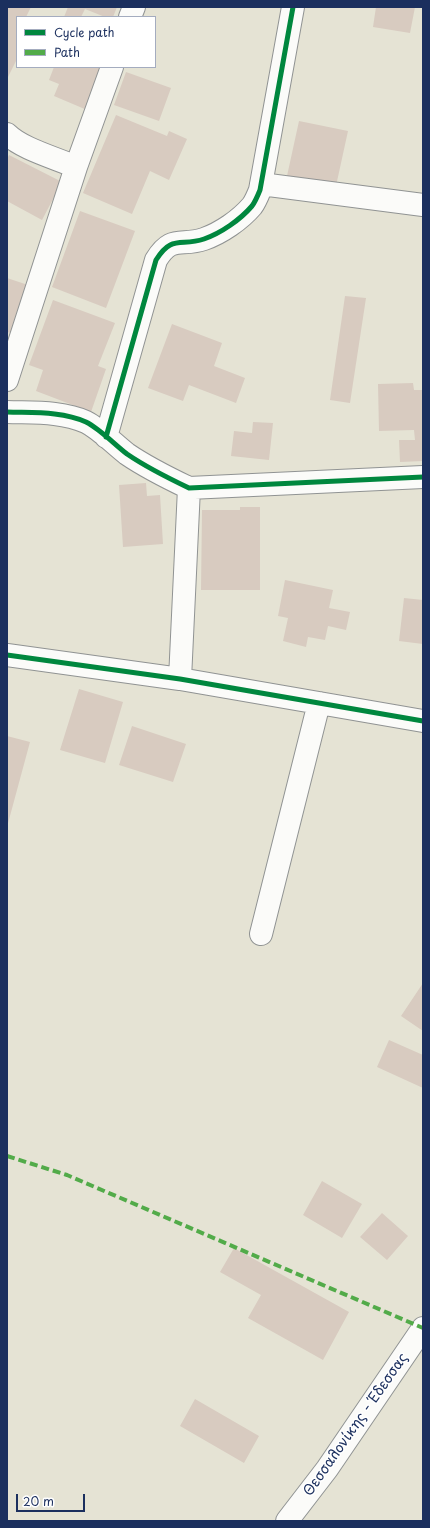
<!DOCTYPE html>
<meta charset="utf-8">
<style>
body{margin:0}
#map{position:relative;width:430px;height:1528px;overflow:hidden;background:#e5e3d4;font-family:"Playpen Sans",sans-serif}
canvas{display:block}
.frame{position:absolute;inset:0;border:8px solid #1b2f5e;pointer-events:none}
.legend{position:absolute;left:16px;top:16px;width:140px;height:52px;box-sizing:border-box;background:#fff;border:1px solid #a4acbf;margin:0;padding:5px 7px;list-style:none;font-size:12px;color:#1b2f5e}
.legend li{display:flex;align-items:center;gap:8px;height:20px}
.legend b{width:20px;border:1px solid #a4acbf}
.scale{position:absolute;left:16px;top:1494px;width:69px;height:18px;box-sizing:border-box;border:2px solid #1b2f5e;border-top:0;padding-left:5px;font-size:12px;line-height:14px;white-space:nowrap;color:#1b2f5e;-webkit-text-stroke:3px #fff;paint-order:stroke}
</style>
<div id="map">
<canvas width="430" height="1528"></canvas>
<div class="frame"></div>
<ul class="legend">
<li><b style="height:5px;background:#00873e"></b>Cycle path</li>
<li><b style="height:5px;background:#52ab49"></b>Path</li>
</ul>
<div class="scale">20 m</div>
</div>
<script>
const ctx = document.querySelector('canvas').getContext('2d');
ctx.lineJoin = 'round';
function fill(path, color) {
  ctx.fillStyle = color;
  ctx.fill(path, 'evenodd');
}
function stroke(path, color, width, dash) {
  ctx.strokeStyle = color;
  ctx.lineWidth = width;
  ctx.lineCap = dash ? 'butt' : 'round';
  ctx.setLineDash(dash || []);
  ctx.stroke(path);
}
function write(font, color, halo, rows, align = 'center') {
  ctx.font = font + ' "Playpen Sans",sans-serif';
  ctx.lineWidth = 3;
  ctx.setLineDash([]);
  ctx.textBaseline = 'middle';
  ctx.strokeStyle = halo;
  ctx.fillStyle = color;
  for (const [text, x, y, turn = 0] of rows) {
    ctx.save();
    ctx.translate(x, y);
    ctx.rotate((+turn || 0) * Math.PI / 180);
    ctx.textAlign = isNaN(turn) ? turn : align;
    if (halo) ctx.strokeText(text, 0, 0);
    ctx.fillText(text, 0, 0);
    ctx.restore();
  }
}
fill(new Path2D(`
 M7,7H31L26,17H17V59L8,77L7,76Z
 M68,7H117L113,17H105L85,9L81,17H64Z
 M376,7H415L410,33L373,27Z
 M54,67H105L87,110L54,96L59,84L49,80Z
 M126,72L171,88L159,121L114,105Z
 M116,115L167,136L169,131L187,139L169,180L150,171L132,214L83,193Z
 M299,121L348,131L336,186L287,176Z
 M9,155L62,182L42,220L7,201V159Z
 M80,211L135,231L106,308L52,287Z
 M7,278L31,286L15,334L7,332Z
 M345,296L366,298L350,403L330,400Z
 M53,300L115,323L98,366L106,369L91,412L36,391L43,370L29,365Z
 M172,324L222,343L214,366L245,378L236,403L189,385L183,401L148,388Z
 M413,383L414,390H423V461L400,462L399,440H415L414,430L379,431L378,384Z
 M253,422L273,423L269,460L231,456L234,431L252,433Z
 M146,483L147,496L160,495L163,544L123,547L119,485Z
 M240,507H260V590H201L202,510H240Z
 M285,580L333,590L329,608L350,612L346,630L328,626L325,640L308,637L306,647L283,641L288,618L278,616Z
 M404,598L423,600V644L399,641Z
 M79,689L123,702L105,763L60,750Z
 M132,726L186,744L173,782L119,765Z
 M7,736L30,742L7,827Z
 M423,983V1031L401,1016Z
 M389,1040L423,1055V1088L377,1067Z
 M322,1181L362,1204L342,1238L303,1215Z
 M382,1213L408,1236L387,1260L360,1237Z
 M234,1248L349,1312L323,1360L248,1318L261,1295L220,1272Z
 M195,1399L259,1436L244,1463L180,1426Z`), '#d8cbc0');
const minor = new Path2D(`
 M130,17L134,7
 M7,134C22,149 56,158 76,167
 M261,184L423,205
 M7,380L76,167L112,67
 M7,412C32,413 62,411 86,422C100,429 114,444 127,454C146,467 168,478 189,488L423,477
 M106,437L156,260C172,234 181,247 204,239C221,233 240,220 252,206C255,202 258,195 260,190L293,7
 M7,655L180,679L423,721
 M180,679L189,488
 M261,934L319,703`);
const highway = new Path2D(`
 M287,1521L327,1469L423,1328`);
stroke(minor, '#909393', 24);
stroke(highway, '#909393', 24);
stroke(minor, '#fbfbf9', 22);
stroke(highway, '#fbfbf9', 22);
stroke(new Path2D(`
 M7,1156L67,1175L423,1328`), '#52ab49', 4, [8, 4]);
stroke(new Path2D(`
 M7,412C32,413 62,411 86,422C100,429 114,444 127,454C146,467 168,478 189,488L423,477
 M106,437L156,260C172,234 181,247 204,239C221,233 240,220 252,206C255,202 258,195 260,190L293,7
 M7,655L180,679L423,721`), '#00873e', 5);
write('14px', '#1b2f5e', '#fff', [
 ["Θεσσαλονίκης - Έδεσσας",356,1425,-55]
]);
</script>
